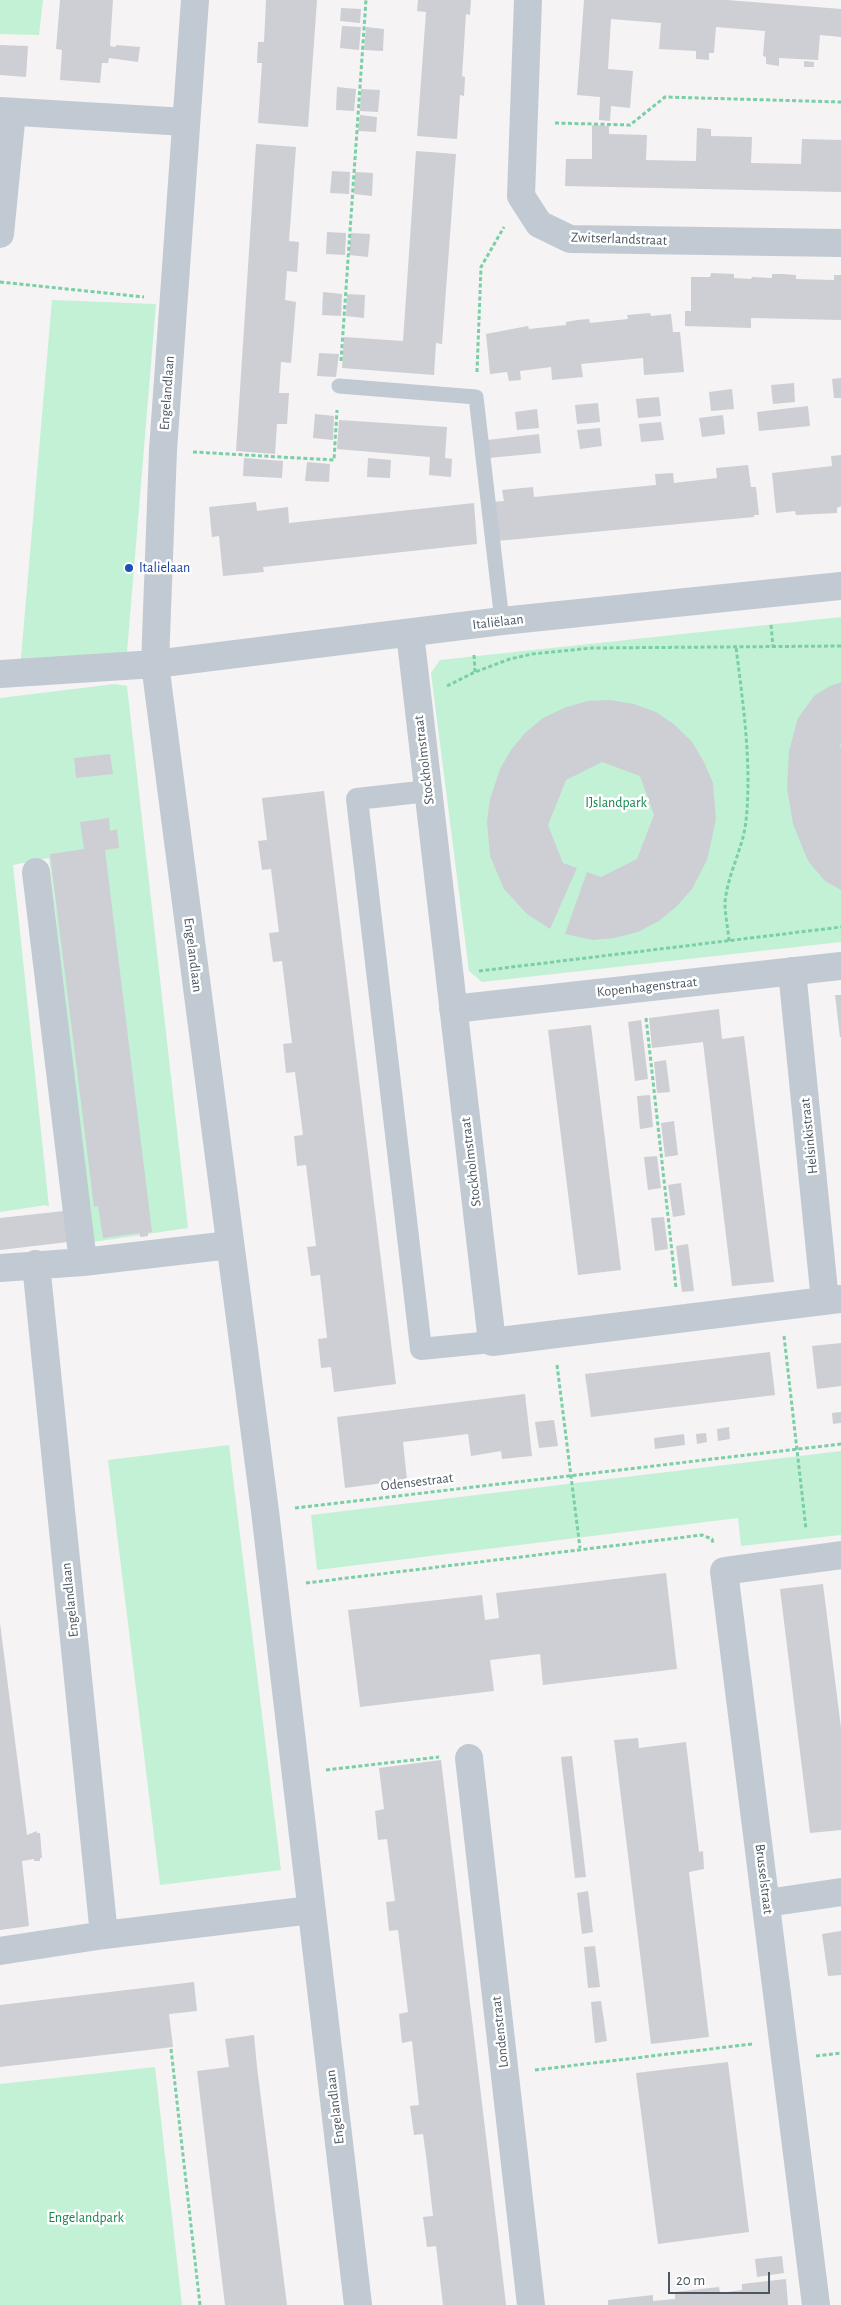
<!DOCTYPE html>
<meta charset="utf-8">
<style>
body{margin:0}
#map{position:relative;width:841px;height:2305px;overflow:hidden;background:#f5f3f3;font-family:"Alegreya Sans",sans-serif}
canvas{display:block}
.scale{position:absolute;left:668px;top:2272px;width:102px;height:22px;box-sizing:border-box;border:2px solid #4a5661;border-top:0;padding-left:6px;font-size:15px;line-height:18px;white-space:nowrap;color:#4a5661;-webkit-text-stroke:4px #fff;paint-order:stroke}
</style>
<div id="map">
<canvas width="841" height="2305"></canvas>
<div class="scale">20 m</div>
</div>
<script>
const ctx = document.querySelector('canvas').getContext('2d');
ctx.lineJoin = 'round';
function fill(path, color) {
  ctx.fillStyle = color;
  ctx.fill(path, 'evenodd');
}
function stroke(path, color, width, dash) {
  ctx.strokeStyle = color;
  ctx.lineWidth = width;
  ctx.lineCap = dash ? 'butt' : 'round';
  ctx.setLineDash(dash || []);
  ctx.stroke(path);
}
function write(font, color, halo, rows, align = 'center') {
  ctx.font = font + ' "Alegreya Sans",sans-serif';
  ctx.lineWidth = 5;
  ctx.setLineDash([]);
  ctx.textBaseline = 'middle';
  ctx.strokeStyle = halo;
  ctx.fillStyle = color;
  for (const [text, x, y, turn = 0] of rows) {
    ctx.save();
    ctx.translate(x, y);
    ctx.rotate((+turn || 0) * Math.PI / 180);
    ctx.textAlign = isNaN(turn) ? turn : align;
    if (halo) ctx.strokeText(text, 0, 0);
    ctx.fillText(text, 0, 0);
    ctx.restore();
  }
}
fill(new Path2D(`
 M0,0H43L39,35L0,34Z
 M52,300L156,304L127,652L100,661L20,669Z
 M841,617V942L482,982L469,971L431,673L440,660Z
 M115,684L127,686L188,1228L93,1242L49,858L13,865L49,1207L46,1205L0,1212V698Z
 M229,1445L281,1870L160,1885L108,1460Z
 M841,1451V1535L741,1546L738,1518L317,1570L311,1515Z
 M155,2067L182,2305H0V2084Z`), '#c3f1d5');
fill(new Path2D(`
 M60,0H113L110,46L116,47V45L140,47L138,62L109,58L108,63H102L100,83L60,80L62,50L56,49Z
 M266,0H317L308,127L258,123L262,63H257L258,42H264Z
 M418,0H471L470,15L466,14L462,76L465,77L464,96L460,95L457,139L417,136L426,12L417,11Z
 M584,0H727L841,9V37L820,35L818,60L779,58V66L766,64V57L763,56L765,31L716,27L714,53H709V60L696,59V51L659,49L661,23L611,19L608,69L633,71L630,108L611,106L610,121L599,120L600,97L577,95Z
 M341,8L361,9L360,23L340,21Z
 M342,26L361,27L359,50L340,48Z
 M366,27L384,29L383,51L364,50Z
 M0,45L28,46L26,77L0,75Z
 M804,61L814,62V67H804Z
 M337,87L356,89L354,111L336,110Z
 M361,89L380,90L378,112L360,111Z
 M360,115L377,117L376,132L358,131Z
 M592,125L609,126V134L647,135L646,160L696,161L697,128L711,129V136L752,137L751,163L801,164L802,139L841,140V192L565,186L566,159H592Z
 M256,144L296,147L289,241L299,242L297,272L287,271L285,300L296,302L291,363L281,362L279,393H289L287,424H277L275,454L236,451Z
 M416,151L456,154L442,344L436,343L434,375L342,368L344,337L403,341Z
 M332,171L350,172L349,194L330,193Z
 M355,172L373,173L372,196L354,194Z
 M327,232L346,233L345,255L326,254Z
 M351,233L370,234L368,257L349,255Z
 M711,273L734,274V278L751,279L752,277L772,278V274H783L796,275V279L834,280V275H841V320L751,318V328L685,326V311H691V277H710Z
 M323,292L342,294L341,316L322,315Z
 M347,294L365,295L364,318L346,316Z
 M650,313L651,316L671,314L673,332H680L684,372L644,375L643,358L581,364L583,377L552,380L551,367L520,371L521,380L509,381L507,372L490,374L486,334L528,326L529,329L566,325V322L577,320L589,319L590,323L628,319L627,315Z
 M319,353L339,354L336,377L317,376Z
 M841,378V398H834L832,379Z
 M794,383L795,402L773,404L771,385Z
 M732,389L734,409L711,411L709,392Z
 M659,397L661,416L638,418L636,399Z
 M598,403L600,422L577,424L575,405Z
 M808,406L810,426L759,431L757,412Z
 M537,409L539,428L517,430L515,412Z
 M315,414L334,416L333,440L313,438Z
 M723,415L725,434L702,437L699,418Z
 M339,420L447,427L445,458L452,459L451,477L429,475L430,457L337,449Z
 M661,422L664,440L641,442L639,424Z
 M600,428L602,446L580,449L577,430Z
 M539,434L541,453L489,458L487,440Z
 M841,455V506L837,508V513L796,515L795,511L776,513L772,473L832,466L831,456Z
 M244,458L283,461L282,478L243,476Z
 M368,458L391,460L390,478L367,477Z
 M307,462L330,464L329,482L305,481Z
 M748,465L751,487H756L759,515H754V517L497,541L493,502L504,501L502,490L533,487L534,497L656,485L655,474L673,473L674,483L717,478L716,468Z
 M256,502L257,511L288,507L289,523L474,503L477,544L263,567L264,572L223,576L219,536L212,537L209,507Z
 M841,682V743L839,747H841V890L825,881L808,861L793,824L787,788L789,751L798,718L814,696L830,686Z
 M610,700L634,704L656,712L675,725L692,742L704,762L713,783L716,819L707,860L692,889L677,906L659,921L638,932L614,938L593,940L565,934L587,872L601,877L637,859L654,815L640,776L602,762L566,780L548,825L563,863L577,868L550,929L527,914L504,889L490,856L487,821L490,799L500,769L511,750L525,733L543,718L564,708L587,701Z
 M110,754L113,774L76,778L74,758Z
 M324,791L396,1384L334,1392L331,1367L321,1368L318,1339L327,1338L320,1275L311,1276L307,1247L316,1246L306,1165L297,1166L294,1136L303,1135L295,1072L286,1073L283,1044L292,1043L282,961L273,962L269,933L279,932L271,869L262,870L258,841L267,840L262,798Z
 M109,818L110,831L117,829L119,848L105,850L152,1232L148,1233V1236L140,1237V1233L103,1238L98,1206L94,1207L50,854L84,849L80,822Z
 M835,995H841V1037H840Z
 M719,1009L722,1039L744,1036L774,1282L732,1286L703,1042L652,1048L649,1018Z
 M641,1020L648,1079L635,1081L628,1022Z
 M591,1025L621,1270L578,1275L548,1030Z
 M666,1060L670,1092L657,1093L654,1062Z
 M650,1095L653,1127L640,1129L637,1096Z
 M674,1121L678,1155L665,1157L661,1123Z
 M657,1156L661,1188L648,1190L644,1157Z
 M681,1183L685,1215L673,1217L668,1185Z
 M64,1211L68,1242L0,1250V1218Z
 M664,1217L668,1249L655,1251L651,1218Z
 M688,1244L694,1291L682,1292L676,1246Z
 M841,1343V1386L817,1389L812,1346Z
 M770,1352L775,1395L591,1417L585,1374Z
 M525,1394L532,1456L502,1459L501,1451L471,1456L468,1434L403,1442L407,1480L345,1488L337,1417Z
 M841,1412V1423L833,1424L832,1413Z
 M554,1420L558,1446L539,1448L535,1422Z
 M729,1427L730,1439L718,1441L717,1429Z
 M706,1433L707,1442L697,1444L696,1434Z
 M684,1434L685,1445L655,1449L654,1438Z
 M666,1573L677,1669L543,1685L540,1654L490,1660L494,1691L360,1707L348,1610L482,1595L485,1620L499,1618L496,1593Z
 M823,1584L841,1728V1830L810,1833L780,1589Z
 M0,1623L27,1835L37,1831V1833H40L42,1858H40V1861H34V1859L22,1861L29,1926L0,1930Z
 M638,1738L639,1748L686,1742L699,1852L703,1851L704,1869L689,1872L709,2037L651,2044L614,1740Z
 M572,1756L586,1877L575,1878L561,1757Z
 M441,1760L500,2254L506,2305H443L436,2246L427,2247L423,2217L433,2216L427,2163L423,2134L414,2135L410,2106L419,2105L412,2041L402,2043L399,2014L408,2012L398,1930L389,1931L386,1902L395,1901L387,1839L378,1840L375,1811L384,1809L379,1768Z
 M588,1891L593,1932L582,1934L577,1893Z
 M841,1931V1975L828,1976L822,1934Z
 M595,1946L600,1987L588,1988L584,1947Z
 M194,1982L197,2011L169,2014L173,2047L0,2067V2005Z
 M601,2001L607,2041L595,2043L591,2002Z
 M254,2035L257,2067L287,2305H225L197,2071L229,2067L225,2039Z
 M728,2062L749,2232L658,2244L636,2073Z
 M782,2256L784,2273L757,2277L755,2259Z
 M786,2279L788,2305H608V2300L653,2295V2301L675,2299V2292L719,2287L720,2293L742,2290V2284Z`), '#cdcfd5');
stroke(new Path2D(`
 M555,123L630,125L665,97L841,102
 M0,282L144,297
 M341,361L366,0
 M477,372L481,267L504,227
 M193,452L334,460L337,410
 M771,625L773,647
 M474,655L475,672
 M447,686L475,672L510,659L532,654L592,648L841,646
 M729,941C728,928 725,915 725,903C727,875 743,849 746,821C752,763 743,704 736,647
 M479,971L841,927
 M646,1018L676,1288
 M784,1336L806,1529
 M557,1365L580,1548
 M295,1508L841,1444
 M306,1583L702,1535L712,1539L713,1543
 M326,1770L439,1757
 M171,2049L200,2305
 M816,2056L841,2053
 M535,2070L752,2044`), '#7ad0a6', 3, [4, 2.5]);
stroke(new Path2D(`
 M339,386L476,397L502,621`), '#c1cad2', 15);
stroke(new Path2D(`
 M428,791L357,799L421,1349L492,1342`), '#c1cad2', 22);
stroke(new Path2D(`
 M195,0L163,450L155,664L265,1511L358,2305
 M528,0L521,196L539,224L570,239L841,243
 M0,111L186,122
 M0,234L12,112
 M410,633L492,1342L841,1299
 M0,674L155,664L502,621L841,586
 M36,872L83,1262
 M792,971L825,1301
 M453,1009L841,966
 M36,1264L104,1935
 M0,1268L83,1262L230,1245
 M469,1758L531,2305
 M767,1903L841,1892
 M0,1951L104,1935L311,1910
 M816,2305L724,1571L841,1555`), '#c1cad2', 28);
for (const [x, y, r, color] of [
 [129,568,5,"#1a4fb4"]
]) {
  const dot = new Path2D();
  dot.arc(x, y, r, 0, 2 * Math.PI);
  ctx.fillStyle = color;
  ctx.fill(dot);
  stroke(dot, '#fff', 2);
}
write('14px', '#4a5661', '#fff', [
 ["Zwitserlandstraat",619,239,2],
 ["Engelandlaan",167,393,-86],
 ["Italiëlaan",498,622,-7],
 ["Stockholmstraat",424,760,-97],
 ["Engelandlaan",193,955,83],
 ["Kopenhagenstraat",647,987,-6],
 ["Helsinkistraat",809,1136,-96],
 ["Stockholmstraat",471,1162,-97],
 ["Odensestraat",417,1482,-7],
 ["Engelandlaan",70,1600,-96],
 ["Brusselstraat",764,1879,83],
 ["Londenstraat",500,2032,-96],
 ["Engelandlaan",335,2107,-97]
]);
write('14px', '#164399', '#fff', [
 ["Italielaan",139,568]
], 'left');
write('14px', '#17864f', '#fff', [
 ["IJslandpark",616,803],
 ["Engelandpark",86,2218]
]);
</script>
